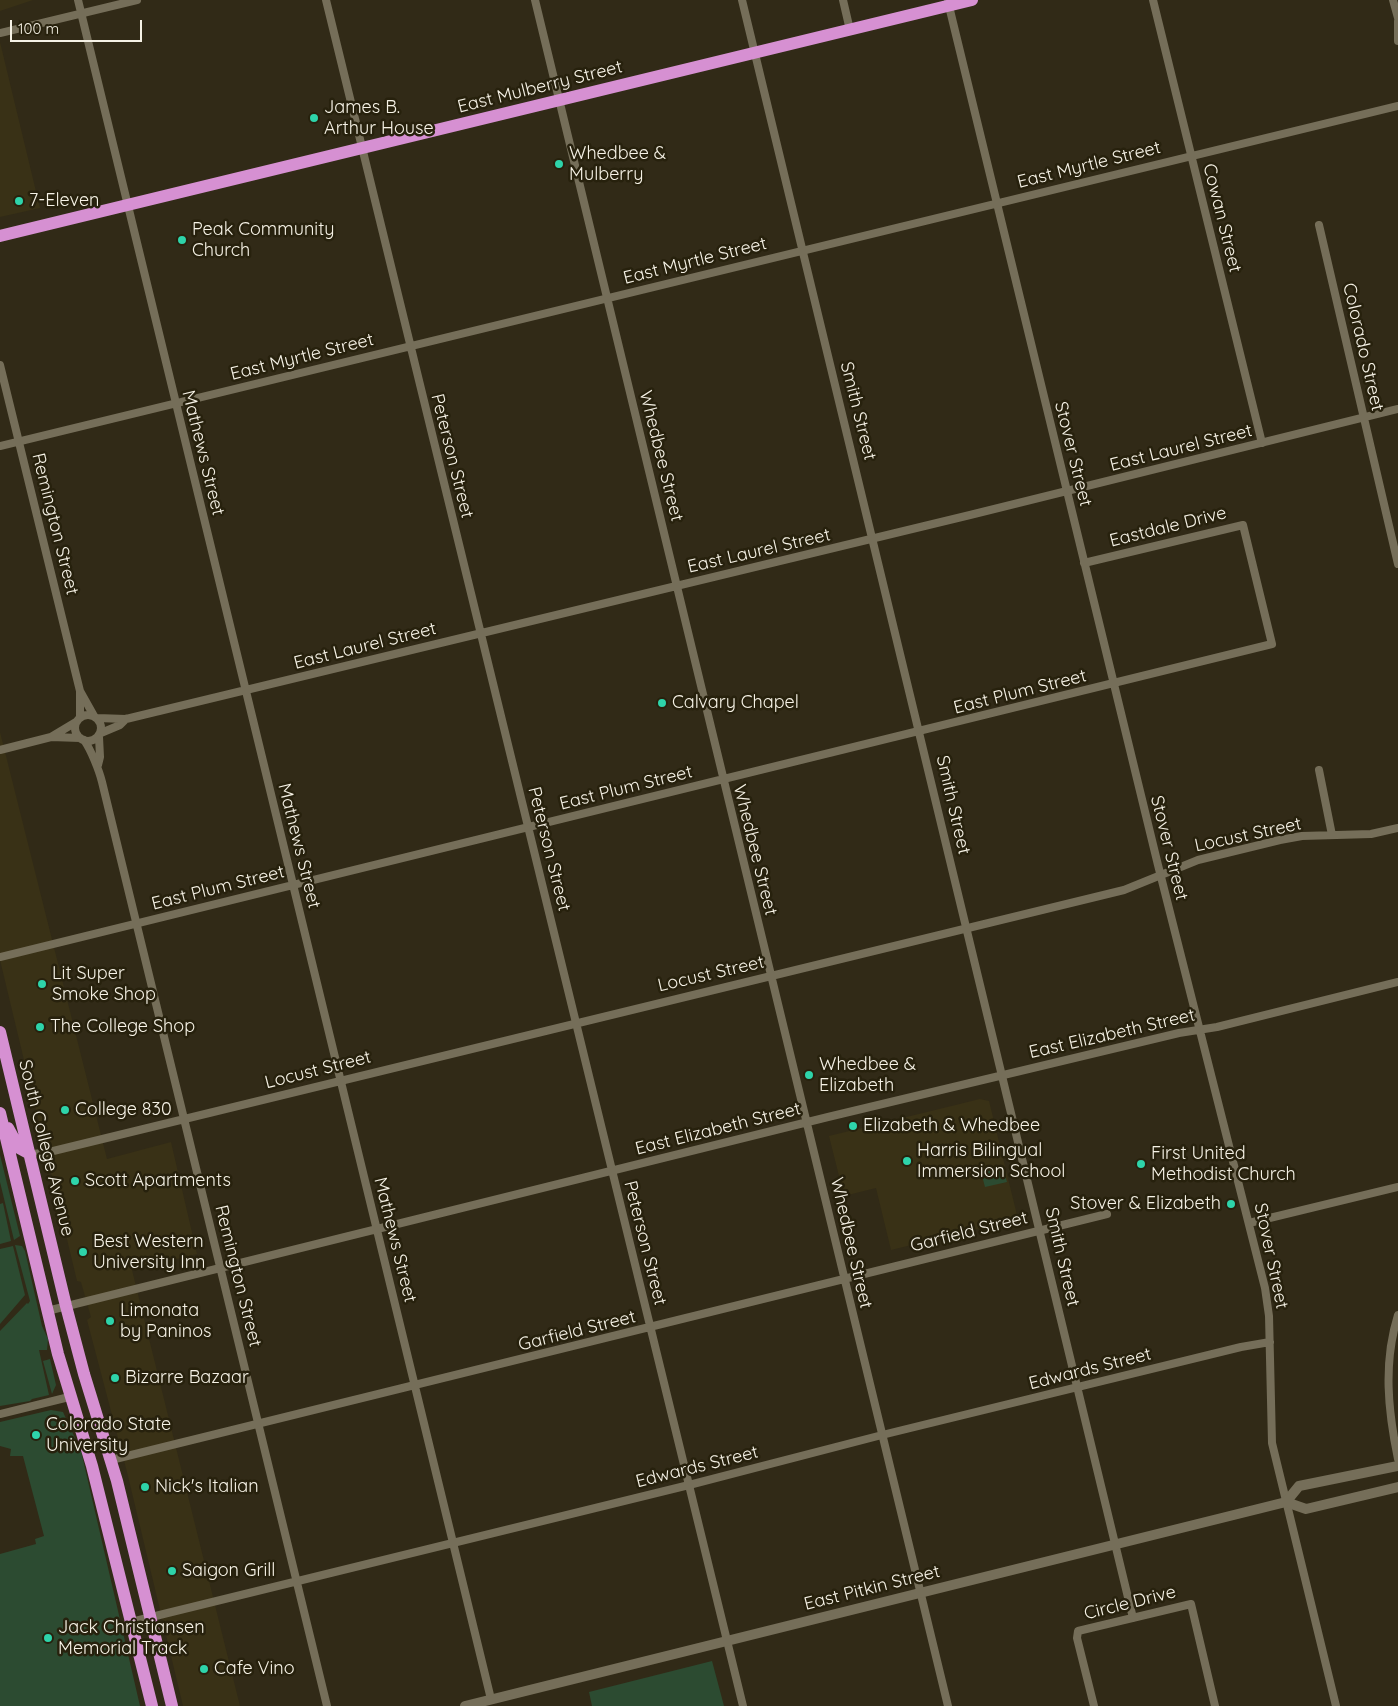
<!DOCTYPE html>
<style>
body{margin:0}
#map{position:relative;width:1398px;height:1706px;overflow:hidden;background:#312a17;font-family:Quicksand,sans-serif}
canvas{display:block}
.scale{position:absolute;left:10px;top:20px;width:132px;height:22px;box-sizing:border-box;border:2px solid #f6f2e6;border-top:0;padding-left:6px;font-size:15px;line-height:18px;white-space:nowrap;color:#f6f2e6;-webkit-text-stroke:4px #27210d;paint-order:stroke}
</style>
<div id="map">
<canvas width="1398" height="1706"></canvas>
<div class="scale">100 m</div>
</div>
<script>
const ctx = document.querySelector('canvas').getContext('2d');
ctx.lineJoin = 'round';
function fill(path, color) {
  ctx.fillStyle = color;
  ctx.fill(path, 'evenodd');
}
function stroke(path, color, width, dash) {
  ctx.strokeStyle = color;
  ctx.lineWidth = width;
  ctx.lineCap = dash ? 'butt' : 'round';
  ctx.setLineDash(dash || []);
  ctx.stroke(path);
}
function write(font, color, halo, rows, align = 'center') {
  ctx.font = font + ' Quicksand,sans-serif';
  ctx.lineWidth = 5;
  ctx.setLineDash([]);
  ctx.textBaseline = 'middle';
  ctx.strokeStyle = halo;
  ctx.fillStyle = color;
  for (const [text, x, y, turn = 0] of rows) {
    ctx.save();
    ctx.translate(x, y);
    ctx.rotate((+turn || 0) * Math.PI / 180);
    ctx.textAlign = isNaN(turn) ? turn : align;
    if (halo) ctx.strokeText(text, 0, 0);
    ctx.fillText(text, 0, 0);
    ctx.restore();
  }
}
fill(new Path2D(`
 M0,0H33L0,11Z
 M0,42L40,208L0,217Z
 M0,732L107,1159L171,1142L197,1254L132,1270L240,1706H183L127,1472L87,1320L91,1317L81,1282L77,1281L0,960Z
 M980,1099L989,1101L1018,1219L891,1250L876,1188L844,1196L829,1136Z`), '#393116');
fill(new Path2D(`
 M0,1155L20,1236L14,1240L0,1182Z
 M1003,1167L1007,1182L985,1187L981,1172Z
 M3,1203L11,1241L0,1244V1204Z
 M15,1245L22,1246L25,1251L42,1326L48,1339L47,1350H39L49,1395L32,1399L30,1401L0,1406V1331L27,1303L28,1304L30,1301Z
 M13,1246L25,1295L0,1324V1249Z
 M50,1359L56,1385L52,1394L43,1361Z
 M51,1410L63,1412L81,1451L140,1706H0V1554L36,1544L35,1539L44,1536L23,1456H10L11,1449L0,1446V1422Z
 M712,1661L724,1706H592L589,1692Z`), '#2c4b31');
stroke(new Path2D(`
 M78,0L491,1699
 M326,0L743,1706
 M535,0L948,1706
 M742,0L1133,1618
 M843,0L850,30
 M1153,0L1262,443
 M1393,0L1398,18
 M948,2L1158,865L1265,1288L1269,1316L1272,1443L1336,1706
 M1398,21V41
 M0,33L137,0
 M1319,225L1398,564
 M0,365L80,691L94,716
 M0,446L1398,106
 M75 728a13 13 0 1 1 26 0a13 13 0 1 1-26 0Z
 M80,717V691
 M97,718L126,719L970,515L1398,409
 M101,733L120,725L126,719
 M51,737L76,722
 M84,740C91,750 99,770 102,782L327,1706
 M0,750L51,737L80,738
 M98,765L100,757L99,737
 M1319,770L1332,835
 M0,957L1272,644L1243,525L1084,563
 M30,1154L45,1153L1124,890L1198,860L1280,840L1302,836L1371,834L1398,828
 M1249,1223L1398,1187
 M47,1311L828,1117L1179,1033L1217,1027L1398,982
 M1398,1315C1383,1363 1388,1411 1398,1459
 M0,1414L69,1397
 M111,1460L1107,1214
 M131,1622L689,1485L882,1435L1241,1347L1270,1342
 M1094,1706L1077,1638L1078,1631L1191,1604L1215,1706`), '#756e59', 8);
stroke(new Path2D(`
 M1286,1502L1306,1509L1398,1487
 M465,1706L1286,1502L1299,1486L1398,1466`), '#756e59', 10);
stroke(new Path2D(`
 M0,236L972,0
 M0,1032L66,1306L84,1374L117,1481L172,1706
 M0,1113L58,1354L92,1466L152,1706
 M8,1128L19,1148L30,1154`), '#d690d2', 12);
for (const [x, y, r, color] of [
 [314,118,5,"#2ed4aa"],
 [559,164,5,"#2ed4aa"],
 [19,201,5,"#2ed4aa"],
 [182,240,5,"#2ed4aa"],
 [662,703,5,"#2ed4aa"],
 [42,984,5,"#2ed4aa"],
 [40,1027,5,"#2ed4aa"],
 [809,1075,5,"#2ed4aa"],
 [65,1110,5,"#2ed4aa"],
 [853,1126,5,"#2ed4aa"],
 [907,1161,5,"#2ed4aa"],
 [1141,1164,5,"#2ed4aa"],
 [75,1181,5,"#2ed4aa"],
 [1231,1204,5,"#2ed4aa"],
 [83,1252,5,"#2ed4aa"],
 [110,1321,5,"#2ed4aa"],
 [115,1378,5,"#2ed4aa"],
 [36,1435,5,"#2ed4aa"],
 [145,1487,5,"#2ed4aa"],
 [172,1571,5,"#2ed4aa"],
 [48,1638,5,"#2ed4aa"],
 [204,1669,5,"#2ed4aa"]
]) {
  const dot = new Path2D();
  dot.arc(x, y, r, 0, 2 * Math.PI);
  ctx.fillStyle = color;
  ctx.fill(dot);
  stroke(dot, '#27210d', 2);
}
write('18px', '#f6f2e6', '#27210d', [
 ["East Mulberry Street",540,87,-14],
 ["East Myrtle Street",1089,165,-14],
 ["Cowan Street",1222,218,76],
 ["East Myrtle Street",695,261,-14],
 ["Colorado Street",1363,347,77],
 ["East Myrtle Street",302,357,-14],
 ["Smith Street",858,411,76],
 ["East Laurel Street",1181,448,-14],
 ["Mathews Street",203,453,76],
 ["Stover Street",1073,454,76],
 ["Peterson Street",452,456,76],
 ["Whedbee Street",661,456,76],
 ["Remington Street",55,524,76],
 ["Eastdale Drive",1168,527,-14],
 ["East Laurel Street",759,551,-13],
 ["East Laurel Street",365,646,-14],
 ["East Plum Street",1020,692,-14],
 ["East Plum Street",626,788,-14],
 ["Smith Street",953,805,77],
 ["Locust Street",1248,835,-12],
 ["Mathews Street",299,846,76],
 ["Stover Street",1169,848,76],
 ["Peterson Street",549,849,76],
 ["Whedbee Street",755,850,76],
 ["East Plum Street",218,888,-14],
 ["Locust Street",711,974,-13],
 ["East Elizabeth Street",1112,1034,-13],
 ["Locust Street",318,1070,-14],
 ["East Elizabeth Street",718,1129,-14],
 ["South College Avenue",46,1148,76],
 ["Garfield Street",969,1232,-14],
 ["Mathews Street",395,1240,76],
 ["Peterson Street",645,1243,76],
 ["Whedbee Street",851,1243,77],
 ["Stover Street",1271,1256,78],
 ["Smith Street",1062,1257,77],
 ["Remington Street",238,1276,76],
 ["Garfield Street",577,1331,-14],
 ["Edwards Street",1090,1369,-14],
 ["Edwards Street",697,1467,-14],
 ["East Pitkin Street",872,1588,-14],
 ["Circle Drive",1130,1603,-14]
]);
write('18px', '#f6f2e6', '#27210d', [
 ["James B.",324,108],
 ["Arthur House",324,129],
 ["Whedbee &",569,154],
 ["Mulberry",569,175],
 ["7-Eleven",29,201],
 ["Peak Community",192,230],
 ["Church",192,251],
 ["Calvary Chapel",672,703],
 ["Lit Super",52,974],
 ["Smoke Shop",52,995],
 ["The College Shop",50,1027],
 ["Whedbee &",819,1065],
 ["Elizabeth",819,1086],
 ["College 830",75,1110],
 ["Elizabeth & Whedbee",863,1126],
 ["Harris Bilingual",917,1151],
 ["Immersion School",917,1172],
 ["First United",1151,1154],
 ["Methodist Church",1151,1175],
 ["Scott Apartments",85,1181],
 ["Stover & Elizabeth",1221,1204,"right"],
 ["Best Western",93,1242],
 ["University Inn",93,1263],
 ["Limonata",120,1311],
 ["by Paninos",120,1332],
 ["Bizarre Bazaar",125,1378],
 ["Colorado State",46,1425],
 ["University",46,1446],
 ["Nick's Italian",155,1487],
 ["Saigon Grill",182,1571],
 ["Jack Christiansen",58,1628],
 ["Memorial Track",58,1649],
 ["Cafe Vino",214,1669]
], 'left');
</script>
